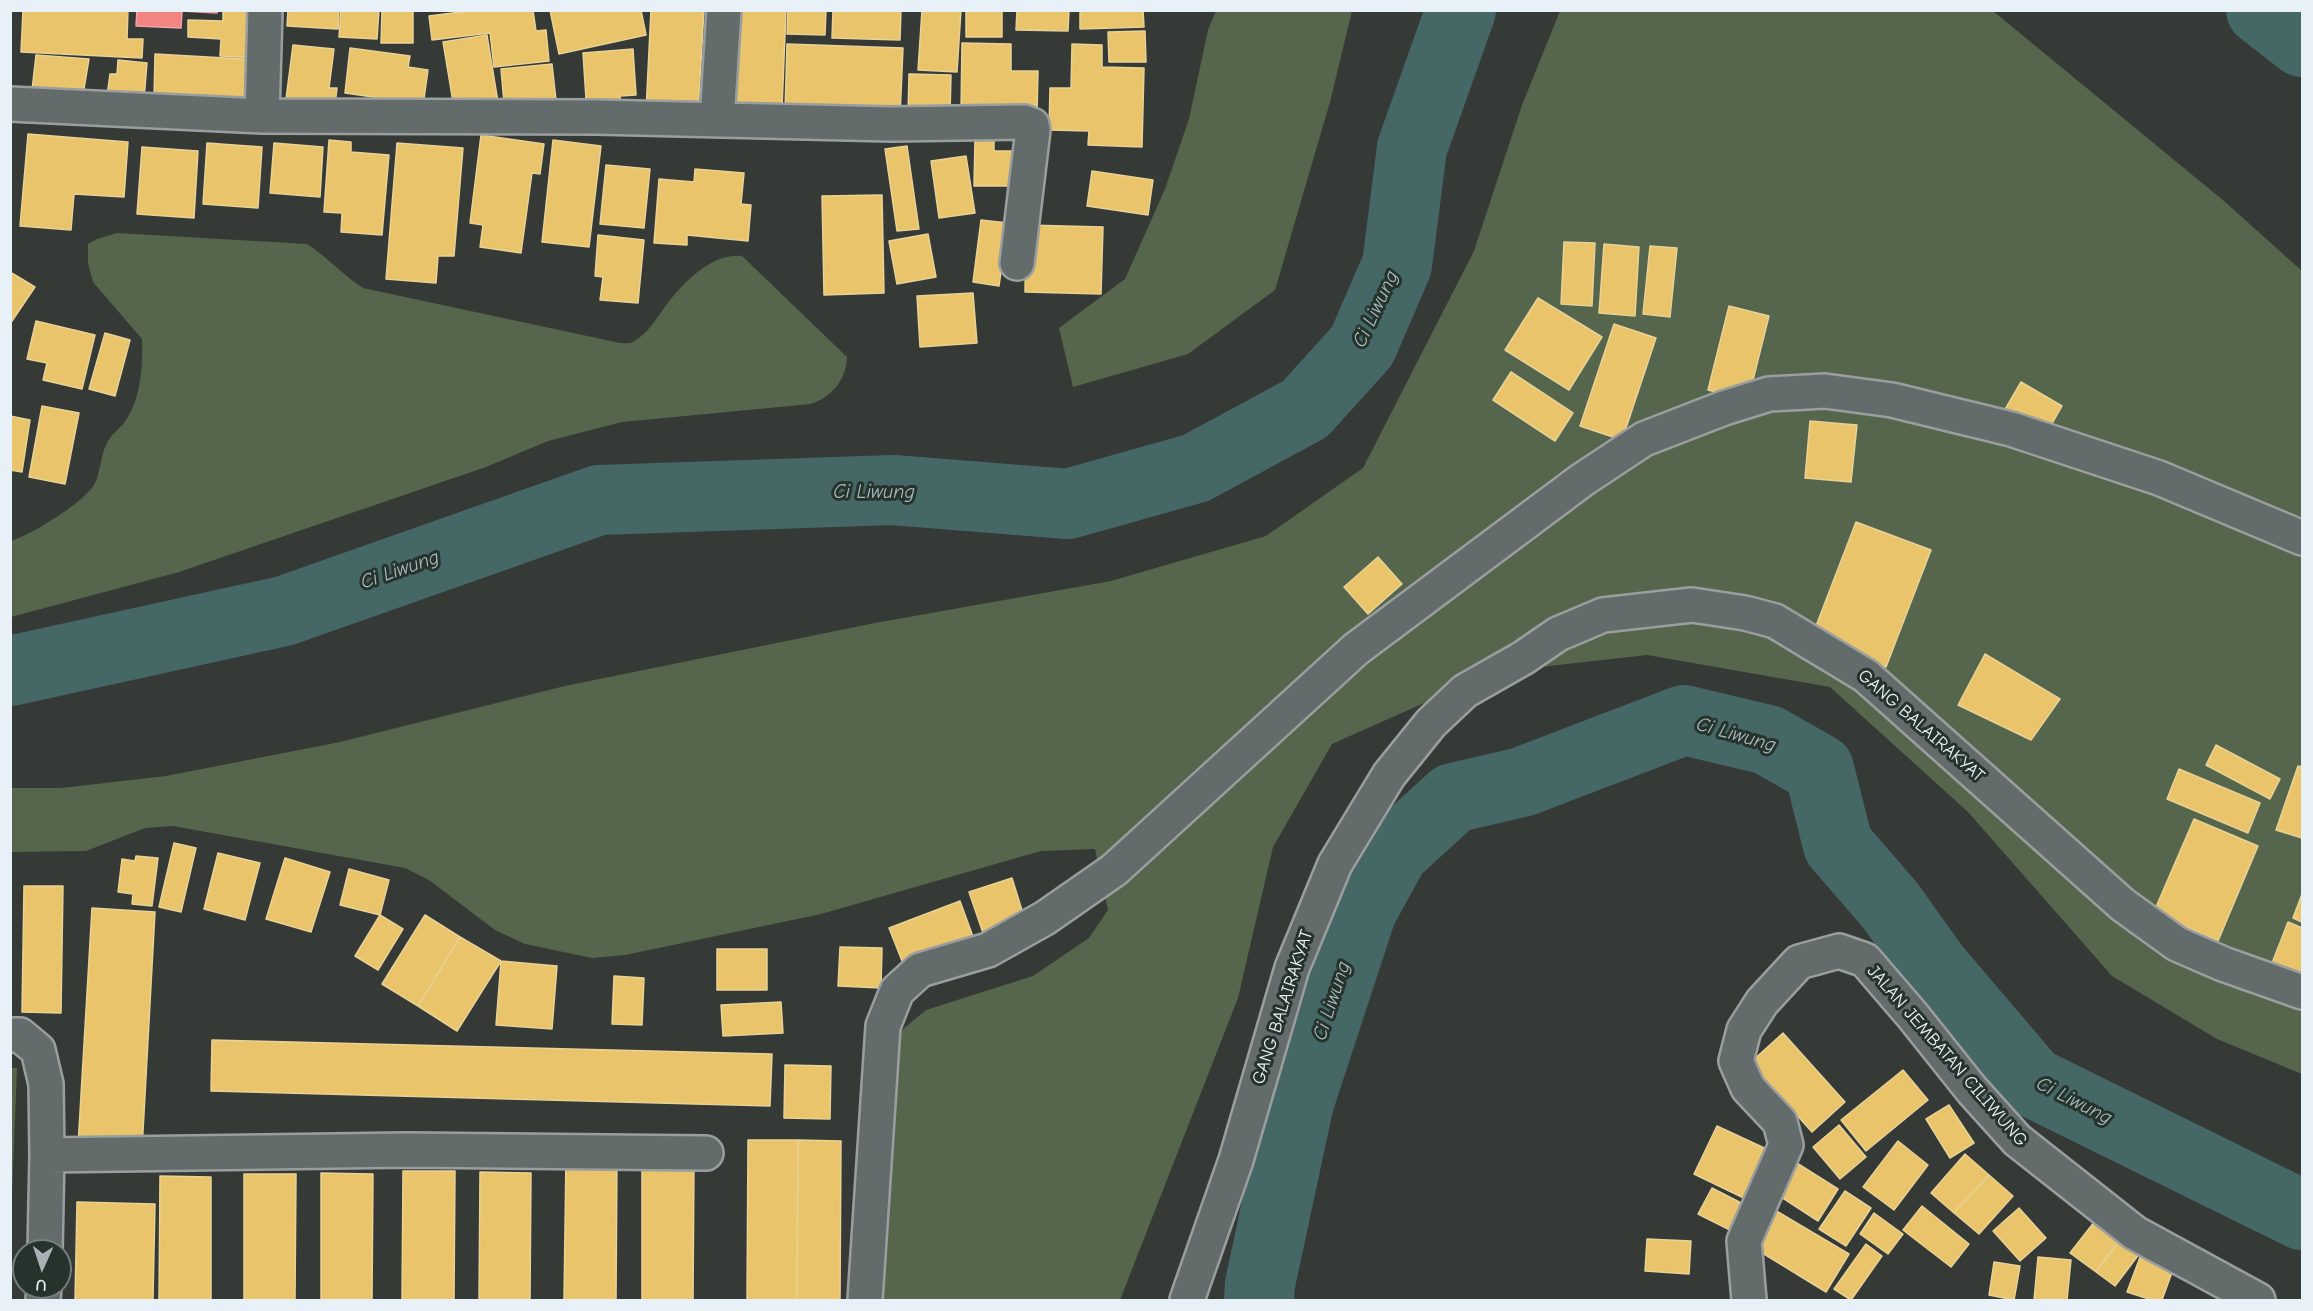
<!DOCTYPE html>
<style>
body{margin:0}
#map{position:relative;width:2313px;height:1311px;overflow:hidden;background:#363a37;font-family:"Comic Neue",sans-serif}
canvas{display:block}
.frame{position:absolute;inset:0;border:12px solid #e8f1f8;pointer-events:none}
.north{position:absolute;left:12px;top:1239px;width:60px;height:60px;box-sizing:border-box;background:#26332d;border:2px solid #747f7e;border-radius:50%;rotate:183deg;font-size:16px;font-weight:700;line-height:24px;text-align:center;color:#e8f1f8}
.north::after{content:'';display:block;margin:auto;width:21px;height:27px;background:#aab1b4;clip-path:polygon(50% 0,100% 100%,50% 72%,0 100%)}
</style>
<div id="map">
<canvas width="2313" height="1311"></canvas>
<div class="frame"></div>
<div class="north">U</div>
</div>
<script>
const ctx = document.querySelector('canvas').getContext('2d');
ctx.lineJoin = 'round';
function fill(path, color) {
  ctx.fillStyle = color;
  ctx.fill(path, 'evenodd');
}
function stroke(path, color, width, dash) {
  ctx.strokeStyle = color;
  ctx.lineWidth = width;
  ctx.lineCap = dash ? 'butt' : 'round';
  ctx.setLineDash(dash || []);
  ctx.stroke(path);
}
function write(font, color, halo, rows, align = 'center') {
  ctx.font = font + ' "Comic Neue",sans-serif';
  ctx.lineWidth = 6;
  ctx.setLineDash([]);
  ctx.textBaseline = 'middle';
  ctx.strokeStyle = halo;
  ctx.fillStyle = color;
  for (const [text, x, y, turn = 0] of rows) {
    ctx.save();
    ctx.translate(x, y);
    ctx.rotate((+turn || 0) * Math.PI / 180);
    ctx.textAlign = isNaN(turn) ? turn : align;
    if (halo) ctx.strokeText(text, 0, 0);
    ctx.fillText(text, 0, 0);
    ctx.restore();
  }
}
fill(new Path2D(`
 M1216,11H1352L1330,102L1275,290L1188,354L1073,387L1059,328L1125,279L1165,189L1189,119L1208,30Z
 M1560,11H1993L2224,201L2302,271V1074L2217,1039L2112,976L1968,812L1830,687L1647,655L1531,668L1442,695L1332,744L1273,847L1238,998L1120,1300H862L897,1034L926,1010L1033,976L1089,938L1108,910L1095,849L1041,851L821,914L625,955L592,958L525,944L495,930L429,880L405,868L173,826L145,828L86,851L11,852V788H61L166,776L340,742L565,686L875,623L1111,581L1266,536L1363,468L1474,251L1522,105Z
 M117,233L307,244C327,257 343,275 363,288L620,343C625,343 630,344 633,342C649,333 657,317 667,304C685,281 712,253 742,256L847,357C846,380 833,396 811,404L622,422L548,441L486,467L179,572L11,617V541C31,535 83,503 94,485C101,473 100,454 108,441C112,434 119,429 124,423C141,400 143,366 142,339L93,282L88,263V244L97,239Z
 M10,1068H17L11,1219H10Z`), '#55664d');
const homes = new Path2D(`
 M23,10H128L127,39H143L142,58L21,52Z
 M223,10H258L256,58L220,56L221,39L188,37V20L223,21Z
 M288,10H339L338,29L287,26Z
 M341,10H379L377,39L339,37Z
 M382,10H413V43H381Z
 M476,10H533L536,31L546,30L549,61L494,67L490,33L432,40L429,16Z
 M550,10H641L646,35L559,54Z
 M651,10H704L698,114L646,111Z
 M731,10H786L782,108L728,105Z
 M788,10H826L825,35L787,34Z
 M833,10H901L900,40L832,38Z
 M922,10H961L957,72L918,70Z
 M966,10H1002V37H966Z
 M1017,10H1069L1068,31L1016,30Z
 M1080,10H1143L1144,27L1080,29Z
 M1145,31L1146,62H1109L1108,32Z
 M487,35L499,108L455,114L443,42Z
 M962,43L1011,44V71H1038L1037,114L961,112Z
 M787,44L903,48L900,116L785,111Z
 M1072,44L1102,45V67L1144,68L1142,147L1088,145L1089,131L1049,130L1050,88H1071Z
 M293,45L334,49L329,88H337L335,105L286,99Z
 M350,48L410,56L408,67L428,70L422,113L379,107L380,98L345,93Z
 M633,49L636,95L620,96L621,111L587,114L583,53Z
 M155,54L261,60L259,108L154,99Z
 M36,55L89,59L83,95L32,90Z
 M118,60L147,63L144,99L107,96L110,74H117Z
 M552,64L557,109L505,114L501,69Z
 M909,74L951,75L950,115L908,114Z
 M28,134L128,142L124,197L74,194L71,230L20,226Z
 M481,135L544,144L540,174L532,173L521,253L480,247L483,225L470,223Z
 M329,140L351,142V152L389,155L382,235L341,232L342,213L324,212Z
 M553,140L601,146L589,247L542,242Z
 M975,140L994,141V151H1020V186H974Z
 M207,143L262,147L258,208L203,204Z
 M274,143L323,147L320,197L270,193Z
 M397,143L463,148L454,256H438L436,283L386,279Z
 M907,146L919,229L897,231L885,149Z
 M142,147L198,151L194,218L137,214Z
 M966,156L975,213L939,218L931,161Z
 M606,165L650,169L644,228L600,224Z
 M695,169L744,173L741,204L751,205L748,241L687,235V245L654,243L659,179L694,182Z
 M1092,171L1153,180L1148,215L1087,206Z
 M882,195L884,293L824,295L822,196Z
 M981,220L1008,223L999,286L973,282Z
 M1026,225L1103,227L1101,294L1025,292Z
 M928,234L936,277L897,284L889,241Z
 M598,235L644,240L638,303L600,300L603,277L595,276Z
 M1564,242L1595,243L1592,306L1561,304Z
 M1604,244L1639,247L1635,316L1599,313Z
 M1650,246L1677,248L1670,317L1643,314Z
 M10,272L35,287L10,324Z
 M973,293L977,343L920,347L917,296Z
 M1538,298L1602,337L1569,390L1505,350Z
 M1729,306L1769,316L1748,400L1708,390Z
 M36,321L95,335L82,389L43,380L47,363L27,359Z
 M1614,324L1656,338L1622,440L1580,426Z
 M105,333L130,340L115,396L89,389Z
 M1511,372L1573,413L1555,441L1493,400Z
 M2021,382L2062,406L2045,436L2003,413Z
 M42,406L79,413L65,484L29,477Z
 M10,416L30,420L22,472L10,470Z
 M1810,421L1857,425L1851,482L1805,478Z
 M1856,522L1931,550L1886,667L1811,639Z
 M1378,557L1402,584L1368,614L1344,587Z
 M1985,654L2060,699L2031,740L1958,705Z
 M2216,745L2280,779L2270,799L2206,765Z
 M2298,766L2302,767V838L2276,830Z
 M2179,769L2260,803L2248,833L2167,799Z
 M2194,819L2258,846L2218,941L2153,914Z
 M174,843L196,848L181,912L159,907Z
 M218,853L260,863L245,920L204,909Z
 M136,856L158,858L152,906L132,904L133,894L118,892L122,859L135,861Z
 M285,858L330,872L311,932L266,919Z
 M349,869L389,880L380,915L340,905Z
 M1012,878L1025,920L983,933L969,892Z
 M24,886H63L61,1013L22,1012Z
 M2302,894V922L2293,918Z
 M960,901L976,945L906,971L889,928Z
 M92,908L155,912L142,1150L78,1146Z
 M380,915L403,929L378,970L355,956Z
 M425,915L460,937L418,1006L382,984Z
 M2288,922L2302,928V983L2269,971Z
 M460,937L501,961L457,1031L418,1006Z
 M840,947L882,948L881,988L838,986Z
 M717,949H767V990H717Z
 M501,961L557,966L552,1029L496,1025Z
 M614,976L644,978L642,1025L612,1024Z
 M781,1002L783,1033L723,1036L721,1005Z
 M1783,1033L1845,1102L1812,1132L1750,1063Z
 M212,1040L772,1054L770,1106L211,1091Z
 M785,1065L831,1066L830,1119L784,1118Z
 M1903,1070L1928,1100L1866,1151L1841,1120Z
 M1949,1105L1974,1143L1950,1158L1926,1119Z
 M1839,1125L1866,1157L1840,1179L1813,1147Z
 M1717,1126L1775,1153L1752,1202L1694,1174Z
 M748,1140H798L797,1300H747Z
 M798,1140L841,1141L840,1300H797Z
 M1898,1141L1928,1165L1894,1210L1863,1187Z
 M1965,1154L1989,1175L1954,1213L1931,1193Z
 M566,1157H617L616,1300H564Z
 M1792,1160L1838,1189L1818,1221L1772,1191Z
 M642,1162H694L693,1300H642Z
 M403,1171H455L454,1300H402Z
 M480,1172L531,1173L530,1300H479Z
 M321,1173L373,1174L372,1300H321Z
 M244,1174H296L295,1300H244Z
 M1989,1175L2013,1196L1979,1234L1954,1213Z
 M160,1176L211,1177V1300H159Z
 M1712,1188L1749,1207L1736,1233L1698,1214Z
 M1845,1191L1871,1208L1846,1246L1819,1229Z
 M77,1202L155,1204L153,1300H75Z
 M1922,1206L1969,1244L1951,1267L1903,1230Z
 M2019,1208L2046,1238L2020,1261L1993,1231Z
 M1773,1209L1849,1254L1826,1292L1751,1246Z
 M1874,1213L1903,1234L1888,1254L1860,1234Z
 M2095,1221L2120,1239L2096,1272L2070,1253Z
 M1647,1239L1691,1241L1689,1274L1645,1271Z
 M2120,1239L2140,1253L2115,1286L2096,1272Z
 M1866,1244L1882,1256L1851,1300L1834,1289Z
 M2142,1252L2175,1264L2162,1300H2152L2127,1292Z
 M2038,1257L2071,1260L2067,1300H2034Z
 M1994,1262L2020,1266L2014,1300L1989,1295Z`);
fill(homes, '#e9c46a');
stroke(homes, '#e9d295', 1.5);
const health = new Path2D(`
 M137,10H217V13L182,11L181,28L136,26Z`);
fill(health, '#f28482');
stroke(health, '#efa5a5', 1.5);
stroke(new Path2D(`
 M2261,10L2302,42
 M10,671L284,611L599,500L893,490L1068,504L1196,468L1305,409L1362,346L1397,265L1412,148L1461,10
 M1259,1300L1260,1284L1299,1102L1362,910L1394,852L1453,798L1522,782L1684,720L1768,740L1819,769L1838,845L1890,905L1935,968L2032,1082L2302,1215`), '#456866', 70);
const minor = new Path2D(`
 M265,10L262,116L596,117L891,124L1024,122L1032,125L1033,130L1017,263
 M10,104L262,116
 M717,120L724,10
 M10,1035H20L38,1050L46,1084L47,1155L45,1251
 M47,1155L407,1150L706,1153
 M43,1300L44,1287
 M865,1300L883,1026L897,991L920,970L988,950L1045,918L1114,870L1356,649L1582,480L1644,439L1724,408L1769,394L1825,391L1892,400L2011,429L2159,478L2302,538
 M1187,1300L1236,1160L1292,968L1335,864L1389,775L1431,723L1465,691L1523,658L1558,634L1603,615L1692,605L1745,613L1775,621L1866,676L2123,905L2177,944L2223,964L2302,992
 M1749,1300L1744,1241L1786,1145L1780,1122L1748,1088L1736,1061L1744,1030L1762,1002L1799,962L1839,951L1865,960L1913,1016L1972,1090L2017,1140L2135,1233L2258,1300`);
stroke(minor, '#9b9e9e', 38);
stroke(minor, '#646b6b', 33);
write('18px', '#e8f1f8', '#26332d', [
 ["GANG BALAIRAKYAT",1921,726,41],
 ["GANG BALAIRAKYAT",1283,1007,-72],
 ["JALAN JEMBATAN CILIWUNG",1947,1056,49]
]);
write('italic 20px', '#a8bcc0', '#26332d', [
 ["Ci Liwung",1376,309,-65],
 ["Ci Liwung",874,492],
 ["Ci Liwung",400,570,-19],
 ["Ci Liwung",1736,735,16],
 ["Ci Liwung",1332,1001,-72],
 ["Ci Liwung",2074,1101,27]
]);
</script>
